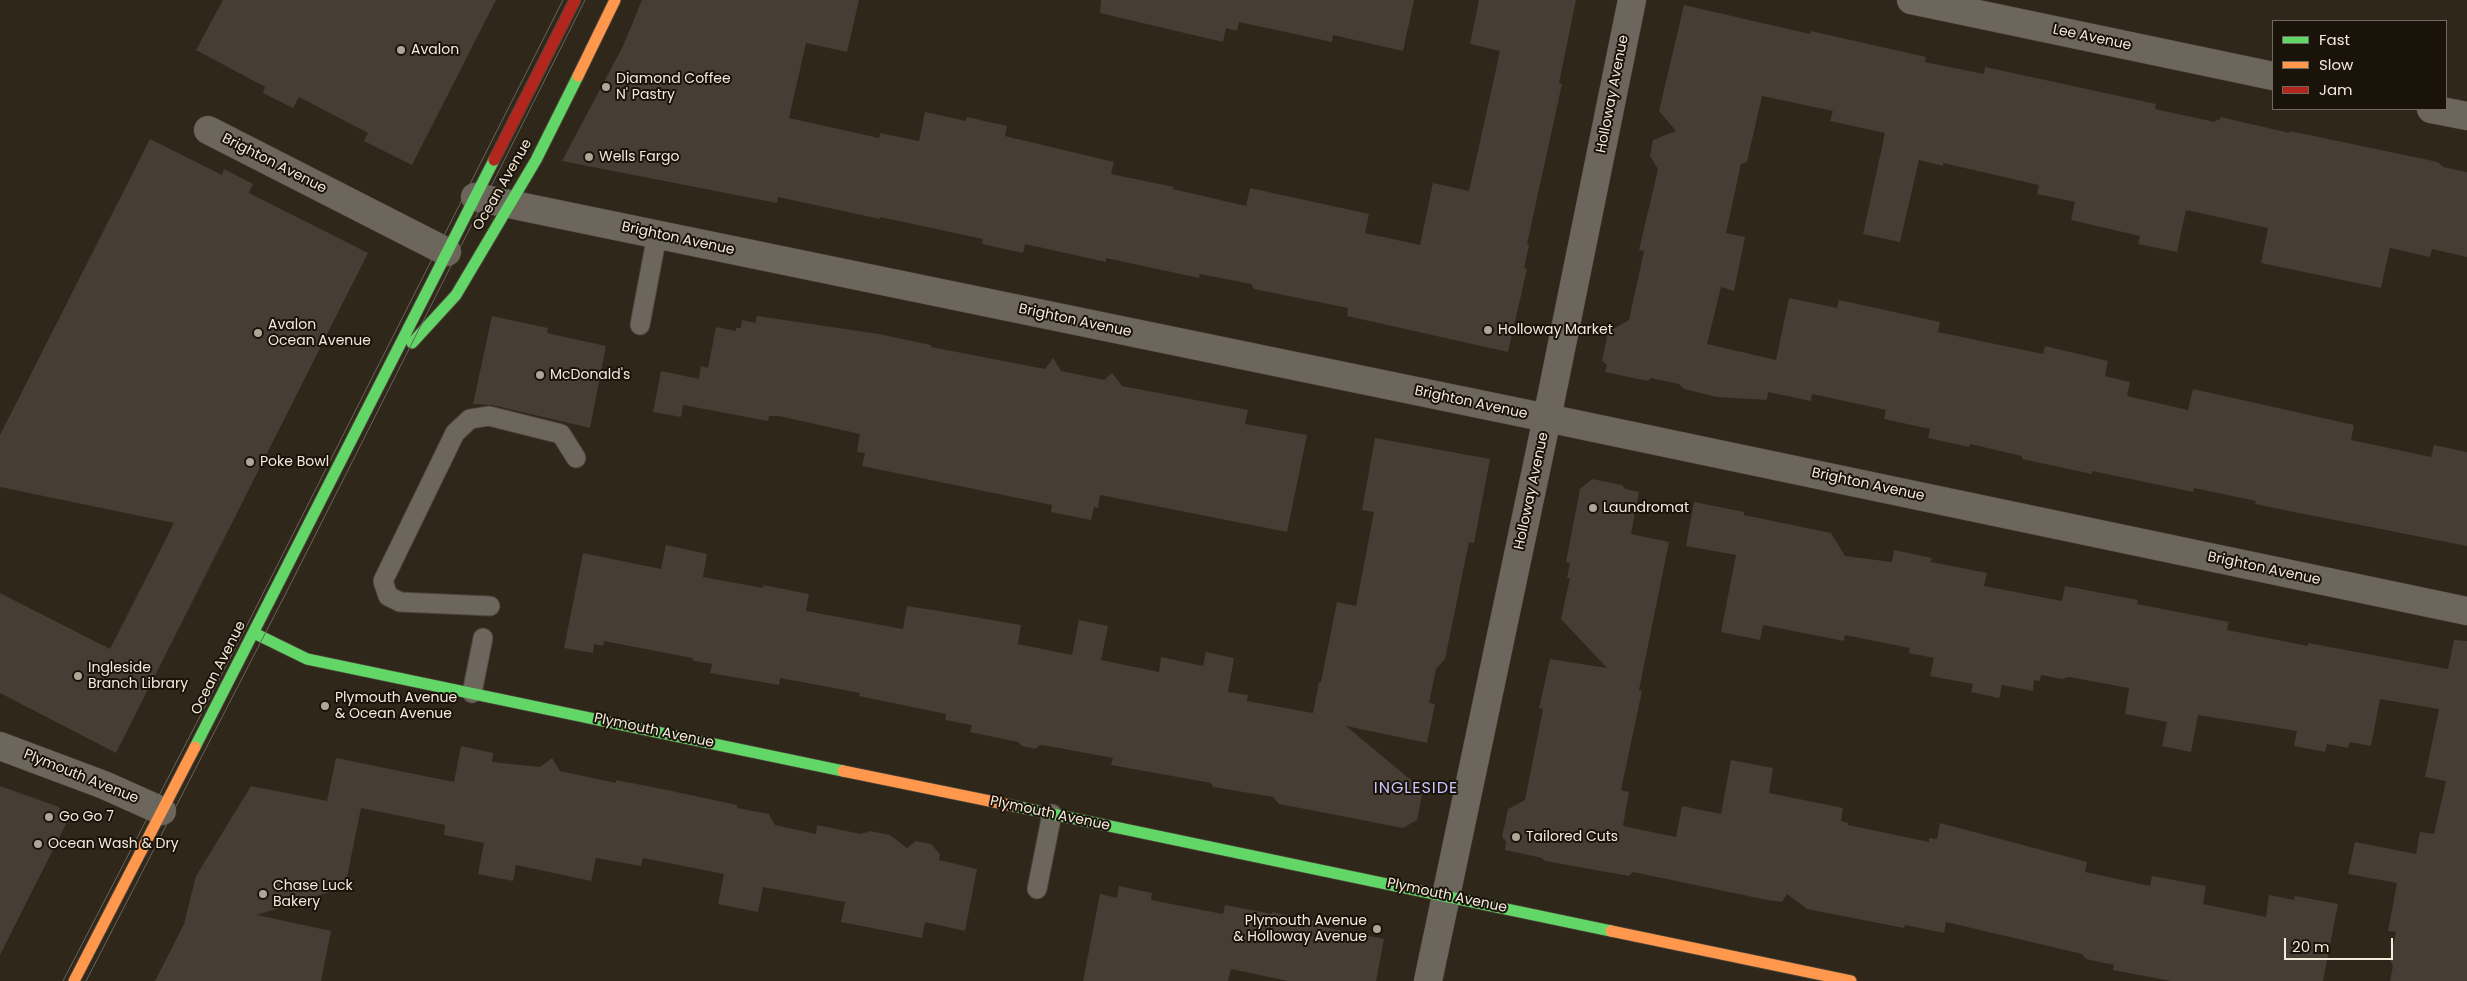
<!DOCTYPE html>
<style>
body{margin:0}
#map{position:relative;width:2467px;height:981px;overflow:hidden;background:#2f271a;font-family:Poppins,sans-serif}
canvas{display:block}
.legend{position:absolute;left:2272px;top:20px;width:175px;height:90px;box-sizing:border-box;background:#1a1309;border:1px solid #71695d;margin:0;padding:6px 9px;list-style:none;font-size:15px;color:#f4eadc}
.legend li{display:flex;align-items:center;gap:10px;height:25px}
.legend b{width:25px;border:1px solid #71695d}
.scale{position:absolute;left:2284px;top:938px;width:109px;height:22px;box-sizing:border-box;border:2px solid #f4eadc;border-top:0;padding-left:6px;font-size:15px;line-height:18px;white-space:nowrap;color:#f4eadc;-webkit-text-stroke:4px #1a1309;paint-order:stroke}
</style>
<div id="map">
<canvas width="2467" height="981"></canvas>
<ul class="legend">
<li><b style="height:6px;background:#63d668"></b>Fast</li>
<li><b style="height:6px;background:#ff974d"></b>Slow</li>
<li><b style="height:6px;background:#b3261e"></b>Jam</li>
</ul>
<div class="scale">20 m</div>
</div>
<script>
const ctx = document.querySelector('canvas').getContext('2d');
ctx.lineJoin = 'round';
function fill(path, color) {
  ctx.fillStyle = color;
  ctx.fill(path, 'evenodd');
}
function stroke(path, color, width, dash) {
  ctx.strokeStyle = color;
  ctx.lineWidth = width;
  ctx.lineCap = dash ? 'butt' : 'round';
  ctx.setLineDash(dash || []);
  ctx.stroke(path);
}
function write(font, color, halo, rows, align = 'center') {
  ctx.font = font + ' Poppins,sans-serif';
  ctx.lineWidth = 4;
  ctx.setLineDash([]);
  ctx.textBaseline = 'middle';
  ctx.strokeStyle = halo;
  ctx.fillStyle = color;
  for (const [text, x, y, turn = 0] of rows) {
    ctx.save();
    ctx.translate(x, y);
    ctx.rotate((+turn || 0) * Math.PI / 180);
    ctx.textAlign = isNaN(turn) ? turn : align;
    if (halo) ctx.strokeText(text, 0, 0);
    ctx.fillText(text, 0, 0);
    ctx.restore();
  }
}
fill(new Path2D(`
 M223,0H496L412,165L364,141L368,133L299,97L293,108L263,93L265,87L196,50Z
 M642,0H859L847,52L806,43L789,118L879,138L880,133L919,141L925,112L966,121L967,117L1007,126L1005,136L1114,162L1111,174L1174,187L1173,189L1246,206L1250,188L1369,214L1365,233L1420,245L1433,183L1469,191L1500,51L1470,44L1479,0H1576L1559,83L1562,84L1527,244L1529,245L1524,268L1527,269L1508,352L1347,316L1348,308L1254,289L1251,284L1200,274L1199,278L1106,258V262L1025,244L1023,253L982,244L983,239L880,217V219L778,197L777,203L562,161L623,46Z
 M1101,0H1414L1403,51L1333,35L1332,42L1239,22L1237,31L1226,28L1223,42L1100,13Z
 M1684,5L1810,34L1811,31L1926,57L1925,62L1984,74L1985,67L2156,104L2155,109L2215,122L2216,119L2220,121V117L2290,133V131L2438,162L2443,167L2467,172V257L2432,249L2430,257L2390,248L2381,288L2261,263L2268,228L2186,210L2177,252L2138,244L2140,236L2071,220L2075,202L2037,194L2039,185L1943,163V166L1919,160L1900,242L1863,234L1885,133L1830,121L1833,111L1762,96L1747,162L1741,164L1726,233L1745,237L1734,291L1721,287L1707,344L1776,360L1789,298L1837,308L1839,300L1940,322L1938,332L2043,354L2045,346L2108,361L2105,376L2130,382L2127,396L2188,410L2193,389L2354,425L2351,440L2431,457L2434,445L2467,452V546L2289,511L2255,504L2256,501L2194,488L2193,492L2092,471V474L2022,459V456L1970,444L1969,447L1928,438L1930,429L1884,419L1886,410L1812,394L1811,401L1768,392L1767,400L1717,397L1684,389L1679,384L1651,378L1648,381L1605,372L1607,365L1602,361L1608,332L1629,320L1644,251L1639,250L1658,169L1650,156L1653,140L1676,131L1659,111Z
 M150,139L222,175L224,169L253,184L249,193L368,253L116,753L0,693V593L110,649L174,523L0,487V435Z
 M492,316L548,328L547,333L606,346L590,428L492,405L473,404Z
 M757,316L879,334L931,345V347L1045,369L1053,358L1061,371L1104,380L1112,373L1122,386L1248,410L1245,424L1307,435L1287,532L1100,495L1098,508L1094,507L1091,520L1051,512L1052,505L862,466L865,453L857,452L860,434L779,416H769L768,421L683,405L681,417L653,412L661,371L699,379L701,366L708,368L716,327L736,331V328H741L742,320L755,323Z
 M1375,438L1490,459L1474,543L1469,542L1445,659L1436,669L1429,703L1435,704L1427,743L1346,726L1423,790L1417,820L1403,828L1279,804L1273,797L1213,787L1211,783L1111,765L1113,758L1048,746L1040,745L1035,749L1022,746L1018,742L970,732L972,725L945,720L946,714L859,696L860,693L780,678L779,685L710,673L712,664L694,661L692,658L604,641L603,646L594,644L593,653L564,648L583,553L661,569L666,545L707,554L703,577L763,588V585L809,594L806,611L903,629L907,606L939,611L1021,625L1018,644L1072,655L1079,620L1108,626L1101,660L1159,672L1161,657L1203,666L1206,652L1234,658L1228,692L1248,695L1247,701L1313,713L1319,682H1321L1337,602L1356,606L1374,512L1362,510Z
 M1592,479L1622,485L1625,489L1639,492L1631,534L1669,542L1639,690L1642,691L1621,790L1629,792L1623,826L1676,837L1682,806L1721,814L1731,760L1773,768L1769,793L1843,808L1841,821L1848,823V825L1929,842V838L1937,839L1940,823L2087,862L2085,872L2150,886L2152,876L2206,886L2203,904L2266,917L2269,895L2294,900L2295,896L2338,904L2323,981H2171L2113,970L2114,965L2086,959L2082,954L1946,922L1944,933L1905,925L1904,928L1807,909L1787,894L1782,902L1767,900L1633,872L1629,876L1545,861L1542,858L1505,850L1506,841L1502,837L1508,809L1525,800L1543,709L1539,708L1550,659L1607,668L1561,619L1570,578H1567L1570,563L1566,562L1580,489Z
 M1694,502L1744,512V515L1831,533L1845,556L1892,562L1894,550L1932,558L1931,562L1987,573L1984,586L2062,601L2065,586L2138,600L2137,604L2229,622L2227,630L2308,646V643L2448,669L2454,640L2467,641V981H2390L2393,966L2390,960L2396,932L2388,931L2397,883L2348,874L2355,842L2416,854L2420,832L2434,834L2446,781L2425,777L2439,709L2380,699L2371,746L2350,742L2348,748L2327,744L2325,752L2294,746L2297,731L2198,715L2191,752L2162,746L2167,722L2125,714L2129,688L2069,677L2062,679L2041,675L2040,681L2034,680L2033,691L2002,685L1999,698L1971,692L1973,684L1930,676L1934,658L1909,653L1910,648L1845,635L1844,641L1763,625L1760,640L1721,632L1736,555L1686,546Z
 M461,746L493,753L492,762L540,767L552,758L560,771L616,783V780L667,790L737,805V808L769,814L775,825L816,834L817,825L861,834L870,831L890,835L907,848L916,841L931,844L940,854L939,860L977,869L965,931L925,922L922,938L841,922L845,902L763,887L758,912L718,904L724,874L643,858L641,866L596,858L591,881L516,865L513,881L478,874L484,843L444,835L445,825L361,808L345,887L257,915L331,931L321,981H155L184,924L196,876L251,786L327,801L336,758L454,782Z
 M0,786L59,807L66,824L0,955Z
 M1119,886L1152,893L1151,900L1223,914L1225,905L1272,914V912L1320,922L1319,926L1384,939L1376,981H1288L1231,969L1228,981H1083L1100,894L1117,898Z`), '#463d34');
const lane = new Path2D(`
 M640,325L657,235
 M490,606L400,602L388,596L383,581L455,433L470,419L489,416L561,434L576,458
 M472,693L483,638
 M1037,889L1052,814`);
const street = new Path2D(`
 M1911,0L2273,76
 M2431,109L2467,116
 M208,130L447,252
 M475,197L1547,418L2467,611
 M0,746L104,785L162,811
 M1428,981L1547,418L1632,0`);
const fast = new Path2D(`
 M412,343L456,295L536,160L578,76
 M254,633L307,659L843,771
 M195,747L494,160
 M1014,806L1611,931`);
const slow = new Path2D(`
 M578,76L615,0
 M843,771L1014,806
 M1611,931L1851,981
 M74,981L195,747`);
const jam = new Path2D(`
 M494,160L575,0`);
stroke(lane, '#4b443a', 21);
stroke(street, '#4b443a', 29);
stroke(fast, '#4b443a', 13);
stroke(slow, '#4b443a', 13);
stroke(jam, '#4b443a', 13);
stroke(lane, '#6c665c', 19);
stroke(street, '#6c665c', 28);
stroke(fast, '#63d668', 11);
stroke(slow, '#ff974d', 11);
stroke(jam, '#b3261e', 11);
stroke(new Path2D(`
 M63,981L239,641L563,0
 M86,981L286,593L585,0`), '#6a635b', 1);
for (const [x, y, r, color] of [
 [401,50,5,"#afa698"],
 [606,87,5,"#afa698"],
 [589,157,5,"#afa698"],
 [1488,330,5,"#afa698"],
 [258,333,5,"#afa698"],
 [540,375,5,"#afa698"],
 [250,462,5,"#afa698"],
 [1593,508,5,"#afa698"],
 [78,676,5,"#afa698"],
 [325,706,5,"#afa698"],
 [49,817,5,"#afa698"],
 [1516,837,5,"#afa698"],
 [38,844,5,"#afa698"],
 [263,894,5,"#afa698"],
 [1377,929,5,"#afa698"]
]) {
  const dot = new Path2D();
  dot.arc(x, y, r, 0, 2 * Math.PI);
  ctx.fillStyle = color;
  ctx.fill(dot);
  stroke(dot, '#1a1309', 2);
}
write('14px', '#f4eadc', '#1a1309', [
 ["Lee Avenue",2092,38,12],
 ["Holloway Avenue",1613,94,-79],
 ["Brighton Avenue",274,164,27],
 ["Ocean Avenue",503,185,-60],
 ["Brighton Avenue",678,239,12],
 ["Brighton Avenue",1075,321,12],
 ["Brighton Avenue",1471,403,12],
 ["Brighton Avenue",1868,485,12],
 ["Holloway Avenue",1532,491,-78],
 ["Brighton Avenue",2264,569,12],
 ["Ocean Avenue",219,668,-63],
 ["Plymouth Avenue",654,731,12],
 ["Plymouth Avenue",81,777,22],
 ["Plymouth Avenue",1050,814,12],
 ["Plymouth Avenue",1447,896,12]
]);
write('14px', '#f4eadc', '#1a1309', [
 ["Avalon",411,50],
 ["Diamond Coffee",616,79],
 ["N' Pastry",616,95],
 ["Wells Fargo",599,157],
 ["Avalon",268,325],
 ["Ocean Avenue",268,341],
 ["Holloway Market",1498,330],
 ["McDonald's",550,375],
 ["Poke Bowl",260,462],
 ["Laundromat",1603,508],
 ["Ingleside",88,668],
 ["Branch Library",88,684],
 ["Plymouth Avenue",335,698],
 ["& Ocean Avenue",335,714],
 ["Go Go 7",59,817],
 ["Tailored Cuts",1526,837],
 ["Ocean Wash & Dry",48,844],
 ["Chase Luck",273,886],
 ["Bakery",273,902],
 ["Plymouth Avenue",1367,921,"right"],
 ["& Holloway Avenue",1367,937,"right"]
], 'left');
ctx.letterSpacing = '1px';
write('16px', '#c8c4fe', '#1a1309', [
 ["INGLESIDE",1416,789]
]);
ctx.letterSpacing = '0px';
</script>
